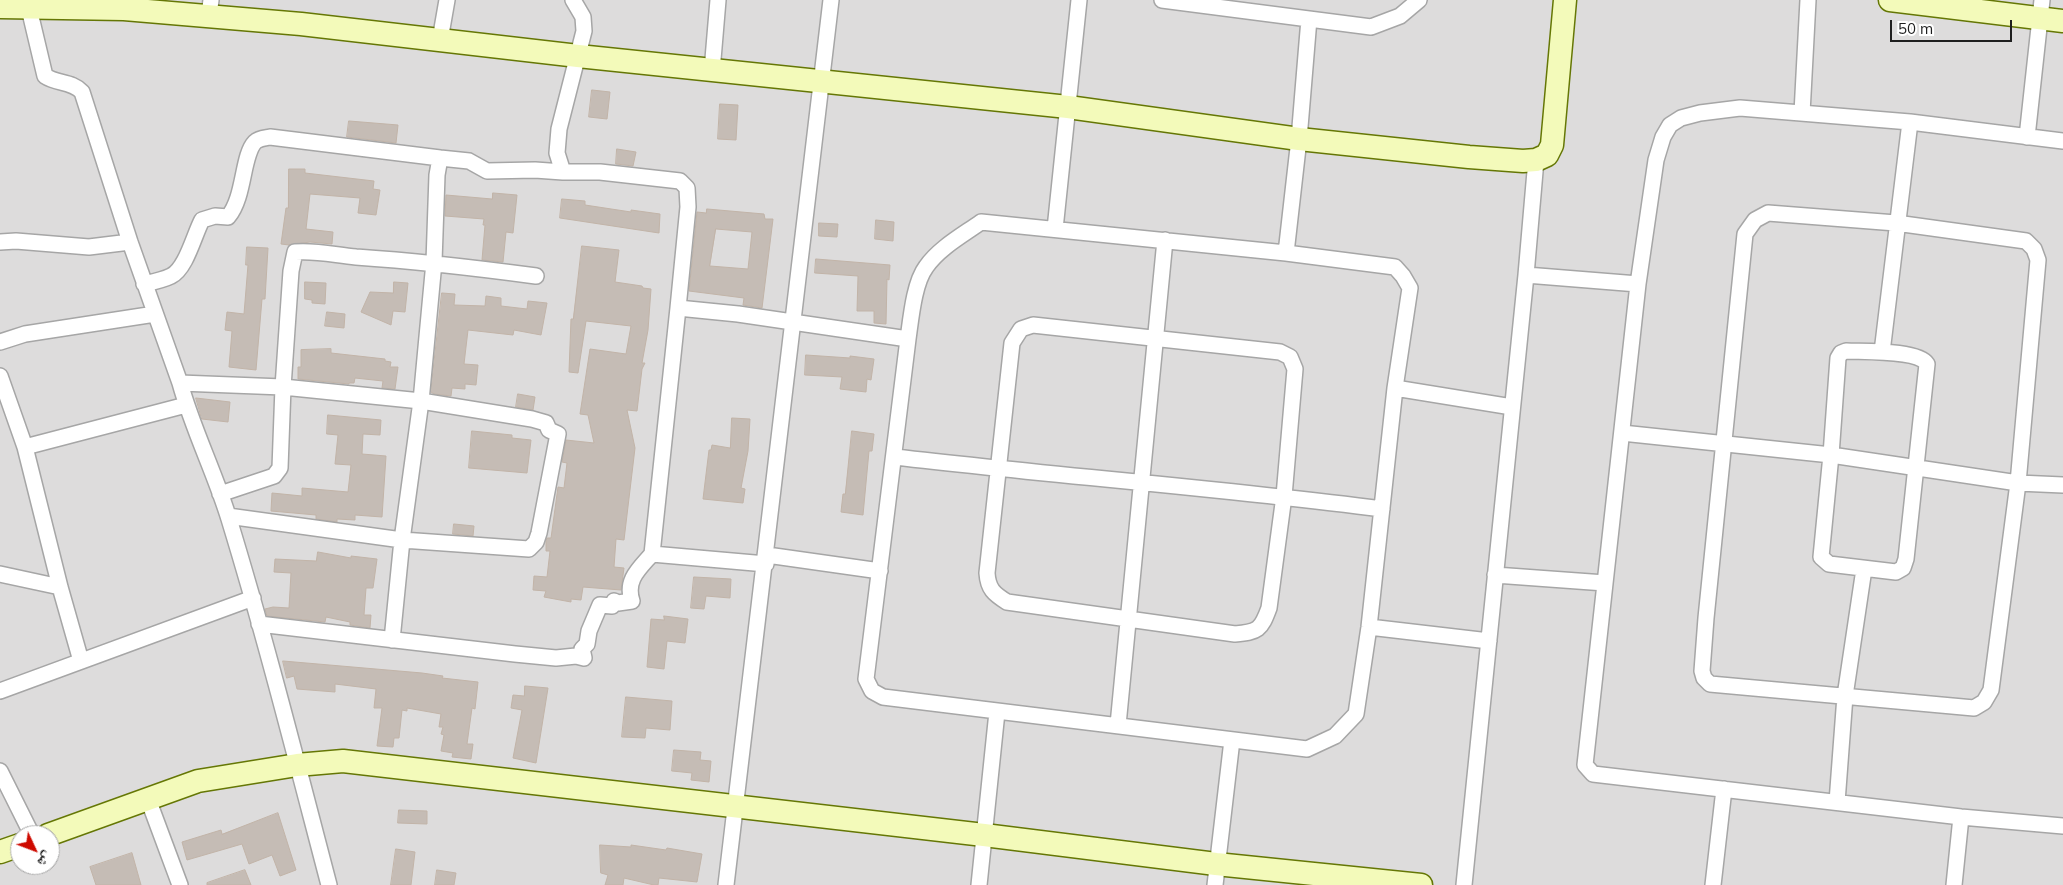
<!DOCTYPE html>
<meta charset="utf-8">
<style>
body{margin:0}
#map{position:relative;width:2063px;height:885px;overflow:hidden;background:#f0ede5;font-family:Mulish,"Noto Naskh Arabic",sans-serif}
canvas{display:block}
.north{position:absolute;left:10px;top:825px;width:50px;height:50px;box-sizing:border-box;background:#fff;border:1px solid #a5a5a5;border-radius:50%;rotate:133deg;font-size:14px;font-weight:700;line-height:20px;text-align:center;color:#1f1f1f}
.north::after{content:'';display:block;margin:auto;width:18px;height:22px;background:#ce0a00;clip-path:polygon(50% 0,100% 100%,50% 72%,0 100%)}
.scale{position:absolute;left:1890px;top:20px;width:122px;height:22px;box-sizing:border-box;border:2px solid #1f1f1f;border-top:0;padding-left:6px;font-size:15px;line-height:18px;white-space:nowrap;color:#1f1f1f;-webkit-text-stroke:4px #fff;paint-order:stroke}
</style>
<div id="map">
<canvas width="2063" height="885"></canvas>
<div class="north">ش</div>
<div class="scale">50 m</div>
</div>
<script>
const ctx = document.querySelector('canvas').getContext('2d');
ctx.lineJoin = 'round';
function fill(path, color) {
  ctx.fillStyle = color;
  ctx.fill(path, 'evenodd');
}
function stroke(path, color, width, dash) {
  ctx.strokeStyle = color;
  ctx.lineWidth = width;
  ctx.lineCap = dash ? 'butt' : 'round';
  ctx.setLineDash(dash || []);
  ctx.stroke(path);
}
fill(new Path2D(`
 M0,0H2063V885H0ZM20,835H50V865H20Z`), '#dddcdc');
const building = new Path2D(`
 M592,90L610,92L607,119L589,117Z
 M720,104L738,105L736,140L718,139Z
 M349,121L398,125L396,143L347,137Z
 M617,149L636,152L633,166L616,164Z
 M289,169H305V173L374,181L373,189L380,190L376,215L358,213L360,198L310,194L306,229L333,232L332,244L310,242L289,245L281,244L286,208H288Z
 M493,193L517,195L513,233L506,232L503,262L482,260L485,225H483L484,219L445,216L446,195L492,199Z
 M562,199L585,201V205L631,212V210L660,214L659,233L560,218Z
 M707,209L764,214L765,219H773L762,308L743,305L744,298L689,291L697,212L706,213ZM716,229L752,232L748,269L710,266Z
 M876,220L894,222L893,241L875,239Z
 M819,223L838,224L837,237L819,236Z
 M582,246L619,250L615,282L642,286L643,288L651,289L648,330L642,363H645L642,369L637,411L627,410L635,448L624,540L616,539L614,567L624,568L621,590L583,587L581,600L571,599V602L544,597L546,591L533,590L534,576L547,577L550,551H546V541L547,538H551L558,487L564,488L567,463L562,462L566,440L594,443L588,415L580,414L590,349L626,354L631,326L586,321L578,373L569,372L571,319H573Z
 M247,247L268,248L265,299H262L256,370L229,367L232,331L225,330L227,312L244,314L248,265H246Z
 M816,259L890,265L889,280L887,279L886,324L874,323V311H857L858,276L815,273Z
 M305,282L326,283L325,304L312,303V300L305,299Z
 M394,282L408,283L405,312L393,311L391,325L361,312L370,292L393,293Z
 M442,293L455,294L454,305L485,306L486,296L501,298V306L527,309L528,301L547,303L541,335L514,330L513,335L468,330L464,364L478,365L476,385L465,384V389L452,388L451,396L434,394L431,392Z
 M327,312L345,314L344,328L325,326Z
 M331,349V353L385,359V361L391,362L390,367H398L395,389L382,388L383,381L355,378L354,383H349V384L298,379V367H301V350Z
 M806,355L850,358V356L874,359L871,380L867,379L866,392L840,389L842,377L805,375Z
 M518,394L535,397L533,410L516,407Z
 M196,398L230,402L228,422L202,419Z
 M328,415L381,420L380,435L363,434L362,454L386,456L382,517L355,515V520L337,519V522L316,519V515L271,511L272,493L302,496V488L348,492L351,465L335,464L338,435L327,434Z
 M732,418L750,419L748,451L741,488L745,489L743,503L703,499L709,450H711L712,445L730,448Z
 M472,431L512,435V438L531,440L527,473L469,468Z
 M852,431L874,434L872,451H869L863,515L841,512L843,494H845Z
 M454,524L474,526L473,536L453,534Z
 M318,552L351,558V556L377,559L373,588H366L364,615H371L370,628L350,625V622L326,617L325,622L267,616L265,609L273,607L289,608L291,573L274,572L275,559L316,561Z
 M694,577L731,579L730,598L706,596L704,609L691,608Z
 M664,616L688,619L685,643L667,641L664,669L647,667L651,619L664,620Z
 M283,661L422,673L443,676L442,678L478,682L475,709L472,708L467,744H473L471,759L452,757L453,753L441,751L444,735L441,734L443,727H439L441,714L407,708V711L402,710L399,738H394L393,747L377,746L382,708H374L376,689L335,684V692L297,689L294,676L287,678Z
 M525,686L548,688L536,763L513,758L522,710L511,708L513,695L524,696Z
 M626,697L672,701L670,730L646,728L645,738L622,737Z
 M674,750L701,752L700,760L711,761L709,782L691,780L692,773L672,771Z
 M399,810L427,811V824L398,823Z
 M278,813L296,870L280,876L272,855L249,864L242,844L187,860L182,842L221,830L222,834Z
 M600,845L631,847V845L666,850L667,848L702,854L697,882L659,878L658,885H654L624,878L623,885H605L608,875L601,873Z
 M396,849L415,852L411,885H391Z
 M132,853L141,885H96L90,867Z
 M245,870L251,885H207V883Z
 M437,870L456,873L454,885H435Z`);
fill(building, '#c5bcb5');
stroke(building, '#c2b4a8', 1);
const street = new Path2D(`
 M27,0L45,76C57,84 72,81 82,92L130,242L180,383C193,430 215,473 229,519C266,640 297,763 329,885
 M573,0L583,17L584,31L559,129L557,153L563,172H600L680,181L687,188L688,207L678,308L738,314L908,339
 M1162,0L1371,27L1400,16L1419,0
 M209,15L211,0
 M440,40L447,0
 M712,71L718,0
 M1802,113L1808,0
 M2027,137L2042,0
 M2063,141L1910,122L1740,108L1700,113L1681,118L1670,125L1663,137L1656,160L1638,284L1585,765L1593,774L1961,817L2063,826
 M1768,213L1896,223L2026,241L2034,249L2038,260L2018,483L1991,690L1984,702L1974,708L1710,684L1704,678L1702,671L1706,618L1745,234L1755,220Z
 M1055,229L1079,0
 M0,242L16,241L89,247L130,242
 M1286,253L1395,267L1403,276L1410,288L1395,388L1369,627L1356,714L1335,736L1307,749L883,697L872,691L866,679L908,339C911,318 914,283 926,267C939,248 963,235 981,222L1286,253L1299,139L1309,19
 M1526,275L1638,284
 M144,284C153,282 163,280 171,276C186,269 194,235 202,220L215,216L228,217C245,197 242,155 255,142C259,138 265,138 270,137L440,158
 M1033,325L1280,352L1290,357L1295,369L1284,496L1269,608C1261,630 1258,632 1235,634L1007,602C994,594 988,589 987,573L1012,343L1021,329Z
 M0,342L25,334L155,314
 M1846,351C1864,352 1918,350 1927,364L1906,559L1903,568L1896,572L1829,564L1821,557L1831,455L1838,358L1841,353Z
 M1882,352L1910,122
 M0,376L25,447L60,587L81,661
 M180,383L283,387L421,401L532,419L546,423L549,430L558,434L539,533L536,542L529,549L402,540L228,516
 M1395,388L1512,407
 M1622,433L1831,455L2018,483L2063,485
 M25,447L186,405
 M895,457C1057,476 1220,488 1382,509
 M220,494L274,476L280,468L283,387L291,271L295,252C315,250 335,255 356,257C416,261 476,268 536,276
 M652,554L766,564
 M767,555L880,571
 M0,574L60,587
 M1495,575L1605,583
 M259,624L515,654L556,658L576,656L584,658L582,649L587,644L589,631L600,605L612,606L614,601L618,603L632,601C625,580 639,569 652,554L678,308
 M1369,627L1489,641
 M392,640L402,540L421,401L434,262L437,175L440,158L469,161L487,171L535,170L563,172
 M0,691L253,598
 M1118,725L1165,240
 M0,771L32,835
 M148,799L180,885
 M1837,802L1845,696L1864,569
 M726,885L831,0
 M979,885L997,712
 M1215,885L1232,740
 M1464,885L1526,275L1536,160
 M1713,885L1724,789
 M1954,885L1961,817`);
const secondary = new Path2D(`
 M1890,0L2063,21
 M0,7L124,9L301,24L578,56L1068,107L1299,139L1469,157L1523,161L1536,160L1547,155L1552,145L1565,0
 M48,835L198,781L297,765L343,761L984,835L1216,864L1421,885
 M0,852L20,845`);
stroke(street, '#a6a6a6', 18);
stroke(secondary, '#657705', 25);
stroke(street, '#fff', 15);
stroke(secondary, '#f3faba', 22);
</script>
